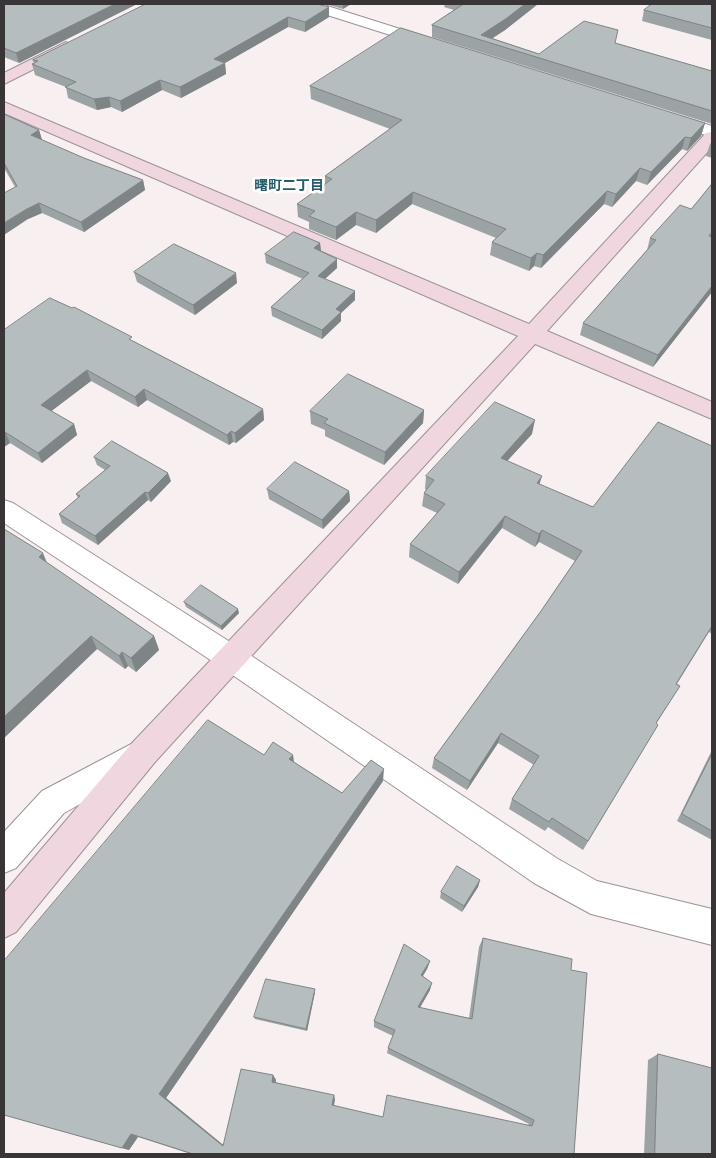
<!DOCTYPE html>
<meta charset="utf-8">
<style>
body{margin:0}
#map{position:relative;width:716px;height:1158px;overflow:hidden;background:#f8eff1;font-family:"Exo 2",sans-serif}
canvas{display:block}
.frame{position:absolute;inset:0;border:5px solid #393536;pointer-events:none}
</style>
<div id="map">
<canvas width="716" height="1158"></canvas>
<div class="frame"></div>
</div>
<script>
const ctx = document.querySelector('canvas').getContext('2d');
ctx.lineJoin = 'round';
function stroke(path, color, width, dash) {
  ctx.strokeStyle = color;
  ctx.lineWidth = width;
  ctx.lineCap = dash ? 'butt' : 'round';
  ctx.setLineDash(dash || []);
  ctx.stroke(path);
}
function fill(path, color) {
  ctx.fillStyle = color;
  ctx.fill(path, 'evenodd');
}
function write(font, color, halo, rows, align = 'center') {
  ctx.font = font + ' "Exo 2","Noto Sans JP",sans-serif';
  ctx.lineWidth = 5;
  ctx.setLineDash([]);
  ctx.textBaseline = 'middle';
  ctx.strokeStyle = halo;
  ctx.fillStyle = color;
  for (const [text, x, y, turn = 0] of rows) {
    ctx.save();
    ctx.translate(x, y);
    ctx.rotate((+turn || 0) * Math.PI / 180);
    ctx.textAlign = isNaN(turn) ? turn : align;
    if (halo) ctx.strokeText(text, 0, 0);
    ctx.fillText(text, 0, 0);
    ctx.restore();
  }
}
const street = new Path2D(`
 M300,4H321L435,40L438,43L430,48L425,46L302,7Z
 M669,113L712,126V137L663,122L660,118L663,114Z
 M4,500L13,503L241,649L558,859L597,881L712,909V945L591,914L534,883L221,667L4,523Z
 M139,740L150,745L155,755L150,765L64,813L16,868L4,873V832L42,791Z`);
const secondary = new Path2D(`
 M66,42L74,47L72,50L4,84V73Z
 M4,102L529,324L706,133L712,132V147L547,331L712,402V419L535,344L155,762L16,932L4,938V893L133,742L518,336L4,113Z`);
stroke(street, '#9b9395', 2);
stroke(secondary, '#9b9395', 2);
fill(street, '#fff');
fill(secondary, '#f0d6de');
fill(new Path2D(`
 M4,4H137L19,63L4,57Z
 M326,4H351L343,9Z
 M445,4H538L505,30L492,38L539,54L616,43L712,71V124L432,37V25L454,10L444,7Z
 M712,4V40L642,21L644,10Z
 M329,7V17L305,32L288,27L225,63L226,74L181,98L162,90L122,112L111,107L97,110L68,98L66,87L35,75L32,64L34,63L33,60Z
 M310,86L705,123L701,136L687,151L682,149L647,185L636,181L612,207L604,204L541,268L534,266L529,271L490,255L492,242L496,238L412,204L376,233L356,225L336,240L309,229V222L298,217L297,204L325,184V176L390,129L311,99Z
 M4,114L39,130L42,140L84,158L143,180L145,190L84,232L42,213L28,219L15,187L4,168Z
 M712,142V158L706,156L710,144Z
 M712,184V292L653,367L580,335L583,323L647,250L650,238L691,209Z
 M320,243L321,251L337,268L325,279L355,291V300L341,313V321L322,339L272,316L271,307L303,279L266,263L265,254Z
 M134,272L237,283L195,315L137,282Z
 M4,330L133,341L263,409L264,420L236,443L233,442L229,445L147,400L138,407L91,381L51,411L74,424L77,435L42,463L10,443L4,447Z
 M424,410L423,423L384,465L325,436V430L311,424L310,411Z
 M532,434L507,461L540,485L593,507L712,446V634L709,632L677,684L680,686L656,724L658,725L583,850L548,827L545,831L509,809L512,799L534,765L498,743L467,790L432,768L434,758L541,611L575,561L539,542L535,547L502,528L458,584L409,557L410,544L437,513L422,506L424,493L426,490L425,489L426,476Z
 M94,457L171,481L151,502L148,500L98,545L62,523L59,514L78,498L76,494L105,470L97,465Z
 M267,489L349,491L350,501L323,529L269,499Z
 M4,529L47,563L154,636L159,650L136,672L128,666L125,669L97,649L4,738Z
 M184,602L239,613L222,630L186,607Z
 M712,750V840L677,821Z
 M264,755H293L294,762L342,793L383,781L166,1098L223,1145L273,1075L276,1080L275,1082L335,1099L334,1106L383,1117L528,1125L529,1124L387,1053L388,1048L393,1036L374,1027V1021L430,961L427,969L423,976L430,990L420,1008L469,1018L479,947L483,938L571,970L574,1154H191L138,1137L129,1150L4,1115V961Z
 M480,880L478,887L462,912L440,898L441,892Z
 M315,992L307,1031L255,1019L254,1017Z
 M658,1054L712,1154H644L648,1060Z`), '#9ca3a4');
fill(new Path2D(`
 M115,4H137L19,63L16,53Z
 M343,4H351L343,9Z
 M525,4H538L505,30L487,42L481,35Z
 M329,7V17L305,32V22Z
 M288,17V27L225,63L226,74L181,98L180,87L214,59Z
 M160,80L162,90L122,112L120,101Z
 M109,97L111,107L97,110L94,99Z
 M705,123L701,136L687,151L691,138Z
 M39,130L42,140L31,135Z
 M685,137L682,149L647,185L651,172Z
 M640,168L636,181L612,207L616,194Z
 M143,180L145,190L84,232L81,222Z
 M607,191L604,204L541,268L543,255Z
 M413,192L412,204L376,233V220Z
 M39,203L42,213L28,219L4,235V223L25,210Z
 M356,212V225L336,240V227Z
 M320,243L321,252L314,248Z
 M537,253L534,266L529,271L531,258Z
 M337,259V268L318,285V276Z
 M236,273L237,283L195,315L193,305Z
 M712,286V292L653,367L658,355Z
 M355,291V300L341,313V321L322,339V330L336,309Z
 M87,370L91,381L45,416L41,405Z
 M144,389L147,400L138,407L135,397Z
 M263,409L264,420L236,443L235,433Z
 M424,410L423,423L384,465L385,452Z
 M535,420L532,434L498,471L501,458Z
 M74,424L77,435L42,463L38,453Z
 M231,431L233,442L229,445L227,435Z
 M5,432L10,443L4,447V433Z
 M168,473L171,481L151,502L148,493Z
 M542,476L538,489L537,483Z
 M349,491L350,501L323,529L322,520Z
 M145,492L148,500L98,545L95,536Z
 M505,516L502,528L458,584L459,572Z
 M542,530L539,542L535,547L539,534Z
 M43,553L49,568L39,557Z
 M238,609L239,613L222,630L221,626Z
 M91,636L97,649L4,738V717Z
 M154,636L159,650L136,672L131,658Z
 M122,652L128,666L125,669L119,656Z
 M501,733L498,743L467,790L470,781Z
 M293,755L294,767L289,759Z
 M384,769L383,781L166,1098L227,1148L223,1146L159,1094Z
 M480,880L478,887L462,912L464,906Z
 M430,961L427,969L419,982L421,975Z
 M432,983L430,990L416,1014L418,1007Z
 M315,989V992L307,1031L306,1029Z
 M273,1075L276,1080L275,1086L272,1082Z
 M334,1095L335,1099L333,1109L332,1105Z
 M131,1134L138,1137L129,1150L122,1148Z`), '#7f8486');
const building = new Path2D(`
 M4,4H115L16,53L4,48Z
 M146,4H317L329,7L305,22L288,17L214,59L225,63L180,87L160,80L120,101L109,97L94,99L65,87L76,82L32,64L38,61L33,60Z
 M464,4H525L507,18L481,35L539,54L584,21L618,30L615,43L712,71V79L711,80L712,81V111L432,25Z
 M652,4H712V28L644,10Z
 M401,28L705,123L691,138L685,137L651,172L640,168L616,194L607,191L543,255L537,253L531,258L492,242L506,229L413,192L376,220L356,212L336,227L309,216L315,211L297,204L332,179L325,176L402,120L310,86Z
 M4,114L39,130L31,135L84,158L143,180L81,222L39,203L25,210L4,223V193L17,186L4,163Z
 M712,184V232L709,236L712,237V286L658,355L583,323L656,240L650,238L680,205L691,209Z
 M294,232L320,243L314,248L337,259L318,276L355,291L336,309L341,312L322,330L271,307L309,273L265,254Z
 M174,244L236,273L193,305L134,272Z
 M50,298L72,308L74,307L132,337L129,339L263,409L235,433L231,431L227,435L144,389L135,397L87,370L41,405L74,424L38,453L5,432L4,433V330Z
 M348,374L424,410L385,452L324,423L328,419L310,411Z
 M495,402L535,420L501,458L542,476L537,483L593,507L658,422L712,446V626L676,684L680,686L656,723L658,725L588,841L552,818L549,822L512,799L539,756L501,733L470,781L434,758L541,611L582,551L542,530L539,534L505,516L459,572L410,544L445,504L424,493L434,480L426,476Z
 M112,441L168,473L148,493L145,492L95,536L59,514L80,496L76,494L110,466L94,457Z
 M295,462L349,491L322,520L267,489Z
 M4,529L43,553L39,557L154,636L131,658L122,652L119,656L91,636L4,717Z
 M201,585L238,609L221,626L184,602Z
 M208,720L264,755L273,742L293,755L289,759L342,793L371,760L384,769L159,1094L223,1146L241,1069L273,1075L272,1082L334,1095L332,1105L383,1117L387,1095L532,1126L534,1120L388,1048L395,1030L374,1021L404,944L430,961L421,975L432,983L418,1007L472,1019L483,938L572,959L571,970L587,973L574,1154H193L131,1134L122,1148L4,1115V961Z
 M712,754V831L682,814Z
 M457,866L480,880L464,906L441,892Z
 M266,979L315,989L306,1029L254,1017Z
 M658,1054L712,1068V1154H655Z`);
fill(building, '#b5bdbf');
stroke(building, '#7f8486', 1);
write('bold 14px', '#265c68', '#fff', [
 ["曙町二丁目",289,185]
]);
</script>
